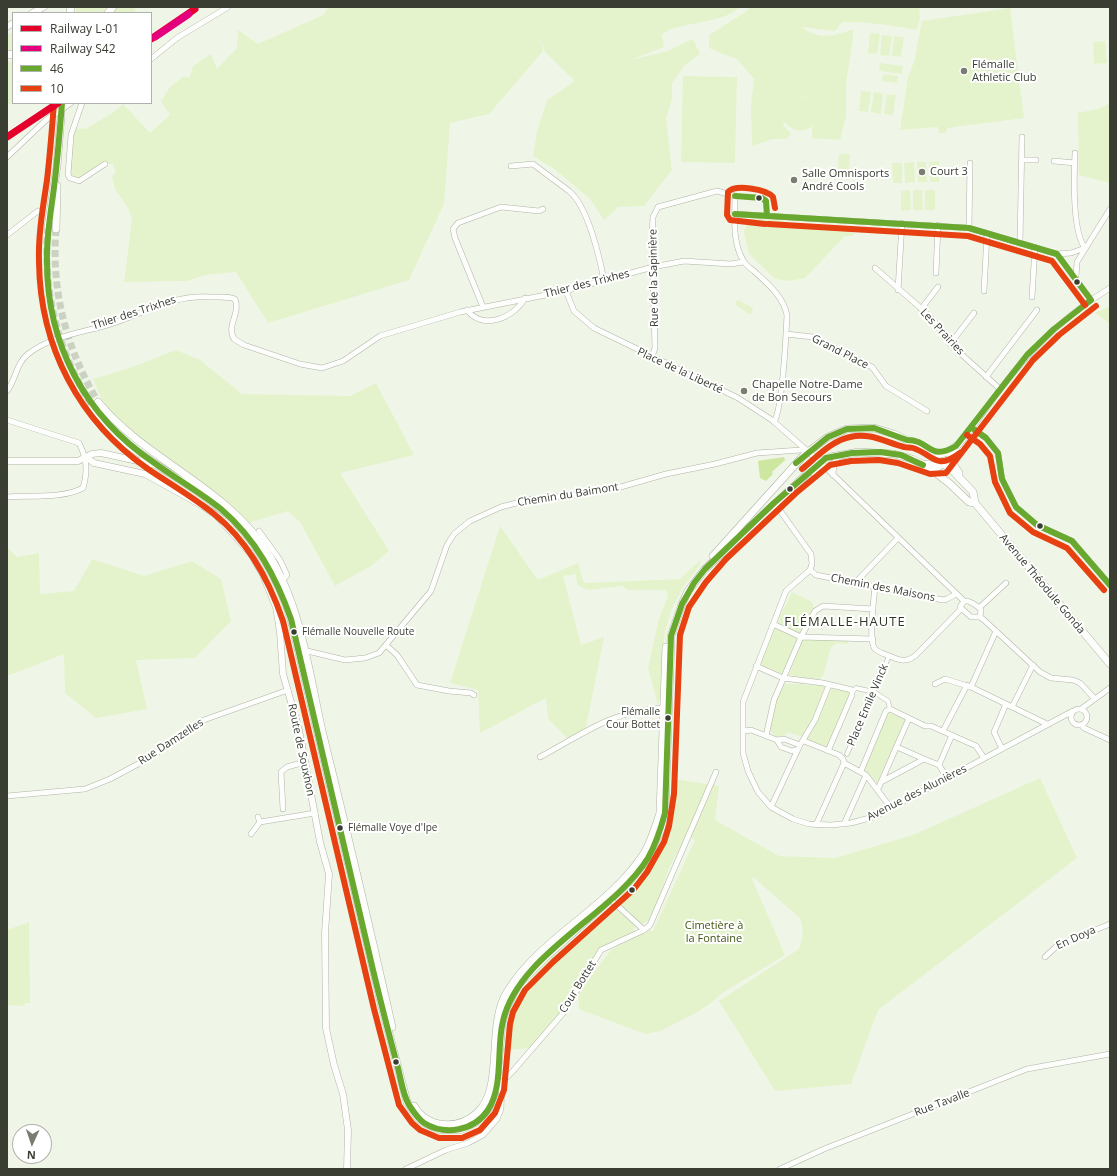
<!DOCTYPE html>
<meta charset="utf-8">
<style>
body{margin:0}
#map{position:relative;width:1117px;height:1176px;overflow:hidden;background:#f0f6e7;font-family:"Open Sans",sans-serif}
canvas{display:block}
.frame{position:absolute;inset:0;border:8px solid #393d32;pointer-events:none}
.legend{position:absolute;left:12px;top:12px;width:140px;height:92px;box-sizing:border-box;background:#fff;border:1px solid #b0b1ad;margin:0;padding:5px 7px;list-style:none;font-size:12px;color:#393d32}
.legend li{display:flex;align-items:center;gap:8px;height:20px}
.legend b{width:20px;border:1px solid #b0b1ad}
.north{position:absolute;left:12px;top:1124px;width:40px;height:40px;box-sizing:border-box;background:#fff;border:1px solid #b0b1ad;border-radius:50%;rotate:183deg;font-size:11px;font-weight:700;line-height:16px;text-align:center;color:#393d32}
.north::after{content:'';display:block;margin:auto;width:14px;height:18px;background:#797e71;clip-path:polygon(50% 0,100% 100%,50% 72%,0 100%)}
</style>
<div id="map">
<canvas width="1117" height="1176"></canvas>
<div class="frame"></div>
<ul class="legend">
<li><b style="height:5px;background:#e4002b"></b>Railway L-01</li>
<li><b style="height:5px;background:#e5007d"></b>Railway S42</li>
<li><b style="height:5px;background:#69a82f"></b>46</li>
<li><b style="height:5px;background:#e74011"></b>10</li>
</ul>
<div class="north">N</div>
</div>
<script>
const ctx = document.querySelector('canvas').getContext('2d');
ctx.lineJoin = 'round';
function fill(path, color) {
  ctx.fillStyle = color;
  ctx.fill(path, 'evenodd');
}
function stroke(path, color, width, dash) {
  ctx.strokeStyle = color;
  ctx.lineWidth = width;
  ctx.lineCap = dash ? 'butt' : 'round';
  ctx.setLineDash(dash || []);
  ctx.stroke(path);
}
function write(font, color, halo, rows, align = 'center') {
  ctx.font = font + ' "Open Sans",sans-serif';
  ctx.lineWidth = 4;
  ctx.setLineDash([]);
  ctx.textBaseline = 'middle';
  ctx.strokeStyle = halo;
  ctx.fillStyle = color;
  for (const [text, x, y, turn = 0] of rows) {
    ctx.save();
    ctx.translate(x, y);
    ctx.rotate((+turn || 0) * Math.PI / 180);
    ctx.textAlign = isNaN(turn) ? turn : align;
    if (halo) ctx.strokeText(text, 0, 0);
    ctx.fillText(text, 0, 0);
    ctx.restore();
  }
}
fill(new Path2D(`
 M76,7H107L102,13H76Z
 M116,7H134L136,11L133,13H111Z
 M328,7H740C720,26 674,21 662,35L664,47L630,60L668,51L693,39L700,54L686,64L672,83V99L666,119L672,170L644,206L618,207L604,220L590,199L553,168L533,156L537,132L547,100L575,81L545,52L541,39L543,51L489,114L450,123L444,204L409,280L268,323L236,272L205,275L187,281L124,282L132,219L129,210L115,189L112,176L116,173L113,164H105L79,181L70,178L72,128L85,129L114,112L123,104L150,133L170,115L161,101L170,87L184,76L189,78L193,66L211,54L217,69L237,48L238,30L258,44L323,15Z
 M750,7H919L920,18L917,30C892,25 868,22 842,22L835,31L802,27C821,41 833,36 854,29L846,85V117L840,140L812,138V127C823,116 819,98 802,96C805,97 812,99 815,103C827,122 801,144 783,120L784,126L791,134L787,139H772L752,146L751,105L754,79L738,60L709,48V35L747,11Z
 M1010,8L1024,118L947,128L946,133H939L938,127L900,130L908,77L914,62L922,21Z
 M13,32V53L7,52V35Z
 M870,33L880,34L877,54L868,53Z
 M882,35L892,36L889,56L880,55Z
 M894,36L904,37L901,57L892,56Z
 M1105,41L1107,63L1094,64L1093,42Z
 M7,62H13L14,103L7,105Z
 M880,63L903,66L902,74L879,71Z
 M883,74L898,76L897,83L882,81Z
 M683,76L737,77L735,163L681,162Z
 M861,91L871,92L868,112L859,111Z
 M874,92L883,93L881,114L871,112Z
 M887,94L896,95L893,115L884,114Z
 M1110,103V183L1079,175L1078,113L1098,109Z
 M839,154H850L849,169H838Z
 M939,161V182H930L929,162Z
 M914,162L915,182L905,183L904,163Z
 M917,162H926L927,182H918Z
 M892,163H902V183H893Z
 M910,190L911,210L901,211V191Z
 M913,190H922L923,210H913Z
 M925,190H935V210H925Z
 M750,217L784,221V225L854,229L853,236H845L805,278L790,281L775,279L749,254L744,231Z
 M739,300L753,308L752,313L749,314L736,305V301Z
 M1110,306V324L1095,313Z
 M176,350L200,360L242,394L350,396L376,383L414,455L340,473L389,551L371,566L335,586L300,522L288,511L248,523L123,426L104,404L93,379L127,369Z
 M500,526L538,580L578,563L584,583L680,579L700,560V565L683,587L671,611L665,632L662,656V695L658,705L648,668L659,618L668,597L666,590H628L622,586L588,590L577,585L576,574L563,576L581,645L604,637L585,732L570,741L548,719L546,698L480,733L478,690L450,683Z
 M7,547L17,557L39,553L40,594L74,591L92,559L144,576L192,561L221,579L231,621L195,658L136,660L147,709L96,718L65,693L64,654L7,676Z
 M792,592L812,602L814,607L801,632L799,634L778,625L779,618Z
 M778,628L798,639L783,674L762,666L761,663L773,630Z
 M802,639L849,640L848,644L837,643L831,647L823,676L818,680L789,675Z
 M801,682L805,685H823L825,687L814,719L802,737L788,732L784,736H775L770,731L773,709L782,684H798Z
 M831,689L847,690L850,694L827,747L825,748L808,740L807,737Z
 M887,712L905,719V721L877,783L865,771V766Z
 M1040,778L1077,858L878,1010L851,1084L775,1091L719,1001L799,949C803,938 804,929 800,918L753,877L752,879L785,955L722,993L712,1002L696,1013L661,1031L645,1034L579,1009L578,994L611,950L650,928V931H653L695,840L686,836L669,868L656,908L648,921L634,928V932L601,950L564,1012L532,1048L504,1050L512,1004L539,968L604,914L641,877L668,834L674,779L719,786L715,820L779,856L835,858L913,835Z
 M29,922L30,1003H25L24,1006L7,1005V930Z`), '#e4f3cc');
fill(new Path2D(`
 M784,457L785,460L772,472L773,474L766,481L760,478L758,461Z`), '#cde6a0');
stroke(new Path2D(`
 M61,116L62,103
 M48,227C42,292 58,351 92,406
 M56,229C51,291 66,348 98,402`), '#cbd1c3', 7, [7, 3.5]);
const pedestrian = new Path2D(`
 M853,691L856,688L874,692L888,701L890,709
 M847,754L889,656`);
const minor = new Path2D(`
 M151,59L177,38L228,7
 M82,103L71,135L68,175L70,178L79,181L105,164
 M1075,153C1074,175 1072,231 1085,248
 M7,157L46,120L71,103
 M1022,160H1036
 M1054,161L1075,163
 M511,166L533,164C545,173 557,182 569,191C588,206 600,259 604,281
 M735,214L969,228L1057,254L1091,300
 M969,228L970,163
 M7,235L38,211
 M1020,242L1022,137
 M1057,254L1071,253L1085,248
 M875,268L924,311L933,320L950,344L1000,389
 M936,273L938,225
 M1076,276L1077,262L1110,209
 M898,290L902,223
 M566,291L574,311L594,328L738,398L772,420L820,462L964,601C969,600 978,606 981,610L980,617
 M984,291L987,234
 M1032,297L1035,247
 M483,307L455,238L453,229L458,223L501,207L539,211L543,209
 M921,309L938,287
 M467,310C483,331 514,318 525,298
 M786,334L813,337L868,365L872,367L886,386L927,411
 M950,344L974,313
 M652,357L655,348L652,236L653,217L658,207L717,191L735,196C735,216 732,242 743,260C745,265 750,268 754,271C768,284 783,296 787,315C786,334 783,408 774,422
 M986,377L1037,310
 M7,391C16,380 16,363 28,354C50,337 78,333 104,326C143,315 167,295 211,297C219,297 228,296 235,299C241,313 226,325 234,339L244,345L300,364L322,368L343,361L380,336L460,312L561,292L653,267L684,261L731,264L743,262
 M7,420L79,443C87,459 88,471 83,488C62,499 30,495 7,497
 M972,428L986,438L998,453L1002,479L1016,507L1037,525L1072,541L1110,585
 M945,463C954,451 964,439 973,427C1012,370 1050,324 1110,288
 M833,475L834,463L839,456
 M776,505L811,554L812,564L810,570L786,591L743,702V753L748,771L758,792L771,807L793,819L809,824L831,825L851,823L873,817L891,808L1073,711
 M259,531L280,560L287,575L281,582
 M810,570L816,575L943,600L947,599L956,594
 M856,582L898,538
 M875,586C874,599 868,640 875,649C879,653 888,655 892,657C901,661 908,662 916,655L961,609
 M964,601L960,607L971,617H980L984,620L1040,672L1051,678L1073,680L1080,683L1095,699
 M979,608L1006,583
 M773,624L801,637L873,639
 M387,646L397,655L417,685L449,691L471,693L474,695
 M303,650L345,660L365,658L379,653L431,591L447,545L454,534L470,521L501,507L532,499L576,495L610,490L666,474L715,464L757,453L801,450L804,448
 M756,666L783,678L823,683L852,690V695L828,751
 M935,684L945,679L971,687L1047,724
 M971,687L996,631
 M1012,707L1033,665
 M1071 717a8 8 0 1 1 16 0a8 8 0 1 1-16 0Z
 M1081,709L1110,688
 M1082,725L1084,728L1110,740
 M744,731L751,730L777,740L784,739L800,745L815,720L829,685
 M943,731L967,685
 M766,736L774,700L801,637L815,611L823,606L873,609
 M777,740L781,747L792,751L798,749
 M804,741L839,755L843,759L844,763
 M897,747L924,759
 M1002,749L994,732L1006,704
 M540,757C585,733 612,710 666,708
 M844,763L866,775L891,808
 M939,765L952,735
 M861,771L886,711L890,709L925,726H931L976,746L984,758
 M881,782L924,759L939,765L947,778
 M878,789L909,718
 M7,796L85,789L110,779L151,757L201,721L288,690
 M771,807L800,745
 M283,809L281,772L287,767L305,762
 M258,817L260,822L315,813
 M844,824L866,775
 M816,825L844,763
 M251,834L260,822
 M608,897L644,930
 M1045,957L1058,945L1110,924
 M406,1169L446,1150L468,1143L483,1135L497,1119L501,1109L502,1082L513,1071L564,1012L601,950L644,930L650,925L716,772
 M780,1169L824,1149L1027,1069L1110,1054`);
const tertiary = new Path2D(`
 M32,13L44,7
 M7,27L13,23
 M86,457L94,463L145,474L203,506L216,515L251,554L263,575L276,607L280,632L283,674L299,730L320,842L329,874L325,933L326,1028L334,1065L343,1094L348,1130L347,1169
 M7,461H78L92,454L101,453L156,465`);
const secondary = new Path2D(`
 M70,13L71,7
 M108,13L113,7
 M7,54L13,55
 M48,227L57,166L61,116
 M56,229L57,186
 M98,402C144,458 218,484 261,543C301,598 308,671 323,735C347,832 370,929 392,1027
 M92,406C103,420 114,433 127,444C161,471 203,490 233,520C261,548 279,582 291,619L382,1007L407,1102L418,1118L424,1123L441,1130H460L475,1123L488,1110L496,1089L502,1023L506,1009L518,985L547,956L628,883L648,858L661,829L665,813L671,636L682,604L688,591L705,569L820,462L830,457L859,452L894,454L912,459L928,467L949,483L969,502L975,503L1110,664
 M956,446L954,465L959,473
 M932,451C942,457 948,452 956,446
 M927,464L938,467L945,463
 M813,472L819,468H826
 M713,556L804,455L828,437L847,429L874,428L894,434L917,445L952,470L973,492L975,503
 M414,1106C428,1129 458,1130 477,1113C505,1088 486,1026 507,992C541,937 607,909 643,855C651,843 655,828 660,813L666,647`);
stroke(pedestrian, '#afb3a8', 5);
stroke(minor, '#afb3a8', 6);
stroke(tertiary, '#afb3a8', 7);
stroke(secondary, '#afb3a8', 8);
stroke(pedestrian, '#fdfefb', 4);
stroke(minor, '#fdfefb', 5);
stroke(tertiary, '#fdfefb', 6);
stroke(secondary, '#fdfefb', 7);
stroke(new Path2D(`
 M62,103C60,128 58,154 55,179C52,207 46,234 47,262C47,344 85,416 153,462C175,478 200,492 221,509C256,539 276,577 291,619C318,736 346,853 373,970C381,1003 389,1035 398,1068C401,1080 403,1095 409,1105C413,1111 418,1119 424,1123C445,1136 474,1131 488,1110C504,1085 496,1049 503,1021C518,954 613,915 648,858C656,844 661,828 665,813L671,636L682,604L694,583L705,569L774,503L826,458L852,453L880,452L901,455L923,465
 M735,196L762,198L766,201L767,216
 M735,214L969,228L1057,254L1091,300
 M972,428L986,438L998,453L1002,479L1016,507L1037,525L1072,541L1110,585
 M907,440C931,440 929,462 956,446L1027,355L1054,329L1091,300
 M796,463L828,437L847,429L874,428L907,440`), '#69a82f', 6);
stroke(new Path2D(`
 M54,103C52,129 50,154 47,180C43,207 38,235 39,262C40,347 79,421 148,469C170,484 193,497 214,514C249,542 269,580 283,621L374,1009L399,1105L412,1123L420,1130L439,1138H462L480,1130L495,1113L504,1090L510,1024L513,1012L525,990L553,962L634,889L647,872L664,842L669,826L674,794L680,635L689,607L706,582L726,559L796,493L830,465L851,461L879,460L898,463L930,474L946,473L1033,360L1059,335L1096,306
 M765,224L730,220L727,215L728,192C735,184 766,189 773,197L775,208
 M768,224L968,236L1052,261L1085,305
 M967,435L980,444L990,456L995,482L1010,513L1033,532L1067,548L1104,590
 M802,469C817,457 831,441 850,437C870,432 885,442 904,447C907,448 910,447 913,448C934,455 936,471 960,453`), '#e74011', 6);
stroke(new Path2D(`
 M151,39L195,9
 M7,137L58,103`), '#e4002b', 7);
stroke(new Path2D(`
 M155,37L189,14`), '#e5007d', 7);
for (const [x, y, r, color] of [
 [964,71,4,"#797e71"],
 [922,172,4,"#797e71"],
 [794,180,4,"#797e71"],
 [759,198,3.5,"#393d32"],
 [1077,282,3.5,"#393d32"],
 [744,391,4,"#797e71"],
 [790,489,3.5,"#393d32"],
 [1040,526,3.5,"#393d32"],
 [294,632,3.5,"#393d32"],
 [668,718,3.5,"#393d32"],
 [340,828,3.5,"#393d32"],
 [632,890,3.5,"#393d32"],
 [396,1062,3.5,"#393d32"]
]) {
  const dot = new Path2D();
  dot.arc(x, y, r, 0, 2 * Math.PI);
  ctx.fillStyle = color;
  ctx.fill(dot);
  stroke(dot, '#fff', 1.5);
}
write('10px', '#393d32', '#fff', [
 ["Flémalle Nouvelle Route",302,632],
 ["Flémalle",660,712,"right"],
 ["Cour Bottet",660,725,"right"],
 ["Flémalle Voye d'Ipe",348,828]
], 'left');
write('11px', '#393d32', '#fff', [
 ["Flémalle",972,65],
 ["Athletic Club",972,78],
 ["Court 3",930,172],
 ["Salle Omnisports",802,174],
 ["André Cools",802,187],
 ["Chapelle Notre-Dame",752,385],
 ["de Bon Secours",752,398]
], 'left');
write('11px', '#393d32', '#fff', [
 ["Rue de la Sapinière",654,278,-91],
 ["Thier des Trixhes",587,284,-14],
 ["Thier des Trixhes",134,313,-18],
 ["Les Prairies",942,332,47],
 ["Grand Place",840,352,27],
 ["Place de la Liberté",680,371,25],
 ["Chemin du Baimont",568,495,-9],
 ["Avenue Théodule Gonda",1042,584,50],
 ["Chemin des Maisons",883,588,11],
 ["Place Emile Vinck",868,705,-67],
 ["Rue Damzelles",171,742,-33],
 ["Route de Souxhon",301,750,78],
 ["Avenue des Alunières",917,793,-27],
 ["En Doya",1076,938,-24],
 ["Cour Bottet",578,987,-58],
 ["Rue Tavalle",942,1103,-21]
]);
write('11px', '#425614', '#fff', [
 ["Cimetière à",714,926],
 ["la Fontaine",714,939]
]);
ctx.letterSpacing = '1px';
write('13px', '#303823', '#fff', [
 ["FLÉMALLE-HAUTE",845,622]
]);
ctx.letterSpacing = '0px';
</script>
